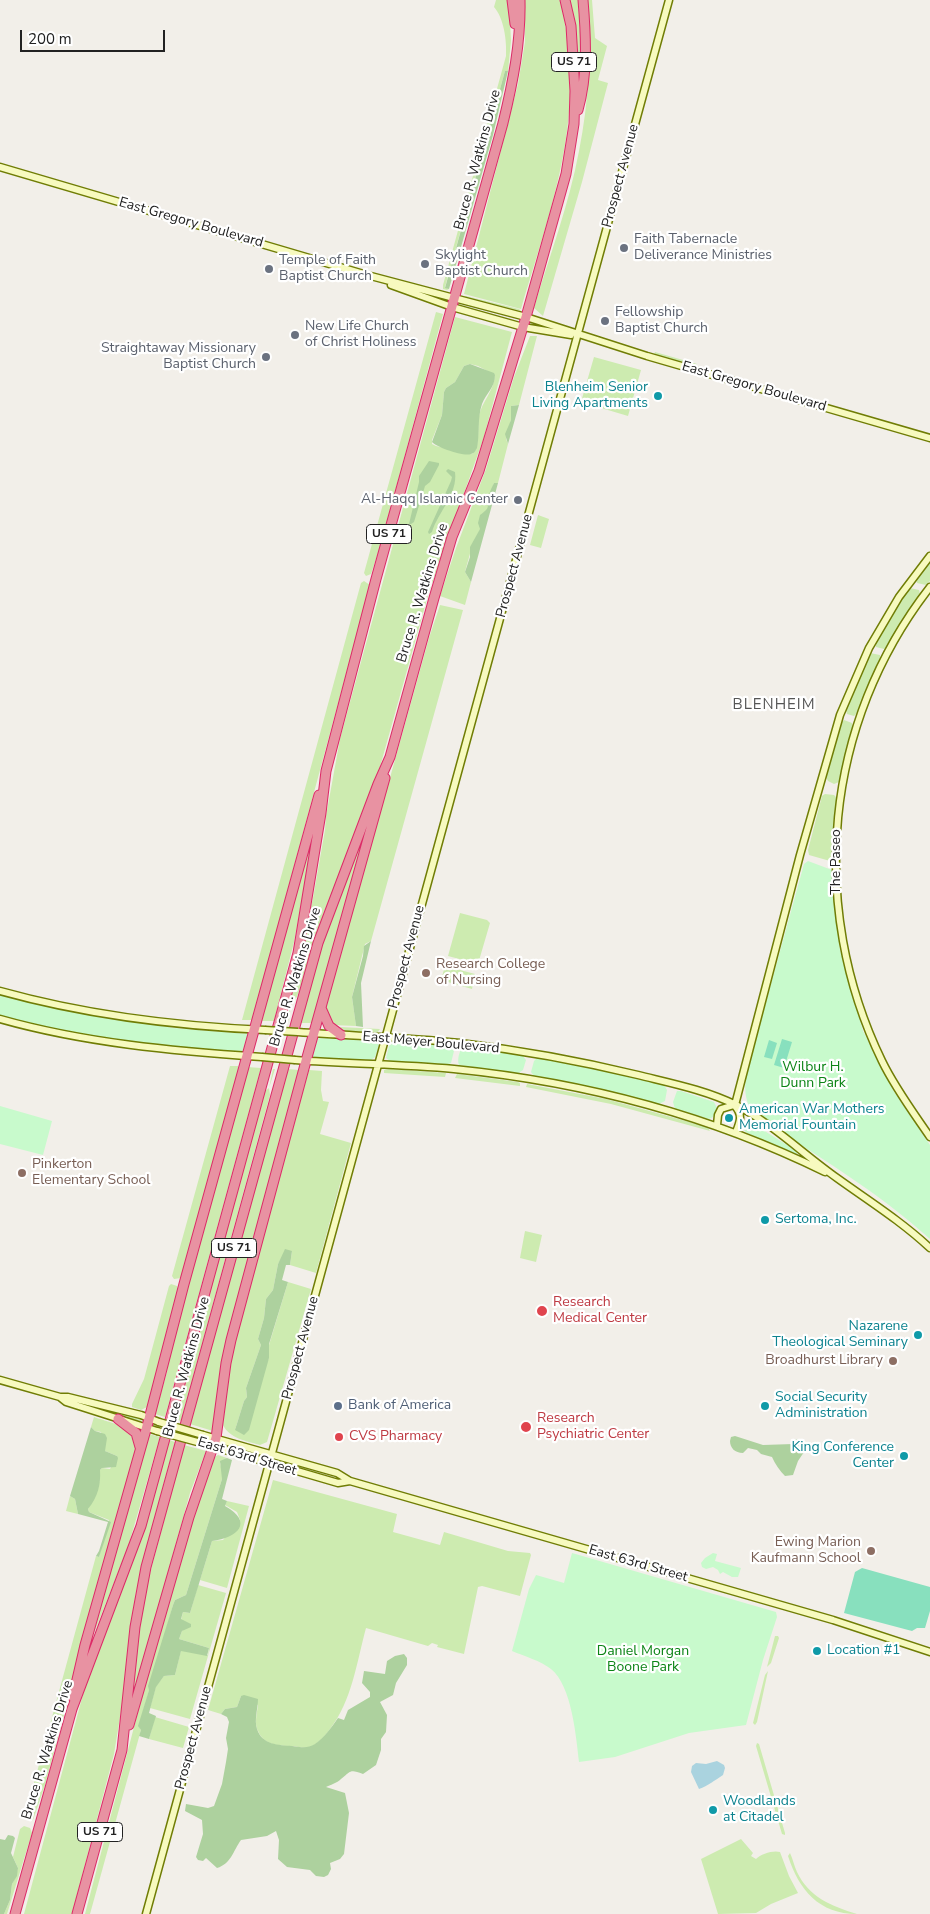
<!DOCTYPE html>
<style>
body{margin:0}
#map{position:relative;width:930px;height:1914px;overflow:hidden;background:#f2efe9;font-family:"Nunito Sans",sans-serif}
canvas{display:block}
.scale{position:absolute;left:20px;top:30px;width:145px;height:22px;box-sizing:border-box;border:2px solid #222;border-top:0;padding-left:6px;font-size:15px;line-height:18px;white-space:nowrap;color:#222;-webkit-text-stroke:4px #fff;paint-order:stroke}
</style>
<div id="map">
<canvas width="930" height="1914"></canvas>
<div class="scale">200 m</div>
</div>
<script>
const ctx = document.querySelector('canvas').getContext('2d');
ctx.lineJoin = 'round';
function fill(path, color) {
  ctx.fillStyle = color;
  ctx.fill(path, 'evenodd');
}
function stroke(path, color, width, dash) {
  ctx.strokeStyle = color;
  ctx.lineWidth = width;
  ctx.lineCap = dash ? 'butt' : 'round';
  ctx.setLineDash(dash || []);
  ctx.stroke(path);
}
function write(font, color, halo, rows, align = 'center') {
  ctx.font = font + ' "Nunito Sans",sans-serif';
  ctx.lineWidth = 4.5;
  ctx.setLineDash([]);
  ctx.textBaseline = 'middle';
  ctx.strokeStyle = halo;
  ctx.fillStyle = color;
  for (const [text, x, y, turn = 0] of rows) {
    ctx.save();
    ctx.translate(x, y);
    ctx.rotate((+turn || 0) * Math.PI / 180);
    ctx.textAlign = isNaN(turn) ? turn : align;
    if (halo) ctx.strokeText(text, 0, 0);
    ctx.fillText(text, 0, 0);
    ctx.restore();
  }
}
fill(new Path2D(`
 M496,0H509L511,41L508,71H505L445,287L449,289L447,290L443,289V285L506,56C507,41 504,18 494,7Z
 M525,0H560C588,114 553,201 521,309L464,294L518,84L525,42Z
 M570,0H578L582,64L580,75L575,26Z
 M586,0H592L595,38L607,46L598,80L608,83L582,182L543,316L534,308C549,257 569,205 579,151C589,101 592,50 586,0Z
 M466,296L519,309L521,311L464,297Z
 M436,312L443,314L380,547L371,574L366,576L364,573Z
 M455,317L512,332L484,437L429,592L378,774L324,913L297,997L292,1002L288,1022L286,1021L292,1002L291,995L313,898L325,830L326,816L340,739ZM470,364L478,366L495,375C494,391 482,401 479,416C477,427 481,446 472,454L436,446L432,444V440L442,415L444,392L446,388L455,382L464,366Z
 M530,336H537L519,405L511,406V420L506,439L508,444L498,483H494L488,501L489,507L476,540L473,543L466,568L465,572L471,582L465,605L440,596L456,548L486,469L514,377Z
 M655,352L697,364L694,366L654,355Z
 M594,357L641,370L628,416L581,402Z
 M538,515L549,519L541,548L530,545Z
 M930,562V581L926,585L917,583L916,579Z
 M364,581L370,585L253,1018L252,1020H242L361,583Z
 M910,588L919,590L920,594L886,647L884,649L876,647L875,643L890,617Z
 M440,605L463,610L371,941L365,944L352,997L356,1026L332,1025L326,1015V1007L429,638Z
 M870,653L880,655V659L856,714L854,716L847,714L846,710Z
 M844,720L852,723V728L839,782L834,784L828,781L826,777L841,723Z
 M825,794L834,795L837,798L832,858L830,861L809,855L808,850L822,796Z
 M317,817L294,942L274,1021H262L279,949Z
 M366,829L314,1023H300L322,946Z
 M460,913L487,920L490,923L478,964L448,956Z
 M445,966L475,974L472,989L441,980Z
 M340,1027L380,1029L377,1033L344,1031L340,1030Z
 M230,1066H238V1071L181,1278L174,1279L172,1276Z
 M247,1067L261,1068L165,1417L155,1414L167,1372L172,1342Z
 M273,1069H275L269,1088L270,1095L181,1421L175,1419L262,1103L265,1091L269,1088Z
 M287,1069L299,1070L220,1375L213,1431L190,1424Z
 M389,1069L446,1073L445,1077L384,1073V1070Z
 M309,1070L322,1071L321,1090L323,1101L329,1102L320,1134L351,1143L316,1273L290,1265L292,1251L284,1254L278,1264L273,1290L266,1299L264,1318L258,1339L261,1345L246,1388L247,1397L244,1401L235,1430L269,1358V1345L288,1282L311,1289L267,1442L260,1445C246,1441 229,1438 223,1425L229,1363Z
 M457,1074L518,1082L520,1083V1086L455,1078Z
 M527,1084L606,1099L704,1126L708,1128L710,1131L611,1104L526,1087Z
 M525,1231L542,1235L536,1262L520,1258Z
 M171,1284L177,1286L179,1290L149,1403L147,1407L141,1410L132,1407V1404L144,1379L169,1286Z
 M91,1406L141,1418V1421L109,1413Z
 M94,1417C116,1425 129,1423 136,1448L45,1785L33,1820L30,1821L25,1819V1816L96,1556L99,1557L109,1520L89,1512L88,1509L100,1480V1470L102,1468L110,1469L117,1456L105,1451L101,1432L95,1431L91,1427Z
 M149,1434L160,1437L128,1547L89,1646Z
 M169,1440L175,1442L149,1537L136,1592L123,1699L114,1754L72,1914H24L89,1672Z
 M184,1445L206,1451L190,1493L133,1698L138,1639L148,1581Z
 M218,1455L227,1458L220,1463L223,1474L222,1479L186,1595L175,1600L173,1605L139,1726L141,1730L90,1914H85L182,1544L213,1458Z
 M273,1480L397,1514L393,1532L440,1545L444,1532L508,1551L530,1553L531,1555L520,1596L482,1586L478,1587L464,1654L437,1647L438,1645L432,1643L428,1646L366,1628C357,1661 352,1701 330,1729C325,1736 318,1744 310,1747C303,1749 297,1746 291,1746C278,1746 264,1745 258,1731C254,1724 257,1713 258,1705L241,1696L237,1707L225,1709L221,1714L208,1710Z
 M70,1496L75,1499L78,1514L66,1511Z
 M227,1501L249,1506L227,1588L200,1580L212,1541L223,1540L240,1520L237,1512L225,1505Z
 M198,1585L226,1593L190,1719L150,1708L156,1686L164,1676L175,1675L181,1650L208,1655L209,1648L179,1639L182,1631L190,1624L181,1620L183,1612L190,1613Z
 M775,1636H778L779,1638L771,1663L767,1667Z
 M768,1671L757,1722L755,1725L753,1723L765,1675Z
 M155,1717L189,1727L183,1748L149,1739Z
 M757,1743L759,1744L785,1833V1835L782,1834L756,1746Z
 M24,1826L30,1828L32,1833L7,1914H4L10,1900L12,1884L16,1876L18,1868L13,1857L20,1829Z
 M741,1839L753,1853L751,1856L756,1859C761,1854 773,1850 780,1852L789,1876L798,1893L771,1904L756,1913L718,1914L701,1859Z
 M790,1853C793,1859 794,1866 797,1872C809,1897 831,1906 857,1914C819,1914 799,1890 788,1856Z`), '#cdebb0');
fill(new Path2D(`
 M505,71H508L493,135L449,289L445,288Z
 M470,364L494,373L495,375C495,388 486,393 482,404C477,419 480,434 477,448C475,451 475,453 471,454C464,457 436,447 432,442L442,415L444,392L446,388L455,382L464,366Z
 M519,405L508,444L505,434L511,420V406Z
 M429,461L439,463V465L430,482L425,486L414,522L411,524H409L419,482V476Z
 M448,469L455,472C458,494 438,512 432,532L429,534L428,532L451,481L452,477L446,471Z
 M494,483H498L471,582L465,572L470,557V547L480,529L478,523L480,515C493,506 485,507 489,495C490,491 492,487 494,483Z
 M371,941L361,983L363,1027L356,1026L352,997L363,956L364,946Z
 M285,1249L292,1251L290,1265H286L282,1280L288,1282L269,1344V1358L249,1430L244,1435L235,1430L244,1401L247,1397L246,1388L261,1345L258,1339L264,1318L266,1299L273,1290L278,1264Z
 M91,1427L95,1431L105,1434L107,1438L105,1451L117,1456L118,1458L116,1467L102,1468L100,1470C101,1484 98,1497 88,1509L89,1512L111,1522L99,1557L96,1556L99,1551L108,1522L78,1514L75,1499L70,1496Z
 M735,1436L763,1445L793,1444L794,1440L799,1439L804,1443L806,1449L798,1461L793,1475L785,1476C780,1471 775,1464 772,1457L761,1454L757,1450L748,1448L743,1453C735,1453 730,1448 730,1441L731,1437Z
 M227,1458L232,1460L222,1499L227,1501L225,1506C254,1522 238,1538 212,1541L190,1613L183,1612L181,1619L191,1624V1627L182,1631L179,1639L209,1648L207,1656L181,1651L175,1675L164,1676L156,1687L149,1713L156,1716L149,1739L139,1736L141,1730L138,1726L149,1690L148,1686L173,1605L175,1600L186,1595L222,1479L220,1461Z
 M404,1654L407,1658V1665L396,1683L393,1695L380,1702L387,1715L386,1732L381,1739V1750L376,1765L363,1774C350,1769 351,1771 341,1779C337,1783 330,1785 326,1787L345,1793L349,1813L344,1854L340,1859L330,1863L331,1869L328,1875L324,1877L316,1876L310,1870L287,1867L278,1859L279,1840L276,1831L267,1836L241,1840C233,1851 231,1864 217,1868L206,1858L203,1861L198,1860L196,1857L203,1834L202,1820L185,1811L186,1804L208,1808L214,1806L222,1784L226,1762L228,1749L226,1738L229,1722L227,1717L221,1714L225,1709L237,1707L241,1696L244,1695L258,1699C258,1708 254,1720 257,1729C262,1745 279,1745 292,1746C301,1747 307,1749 315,1744C324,1738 331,1728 338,1718L344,1720L348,1710L370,1697V1692L362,1683L364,1671L385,1674L387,1661L395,1656Z
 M8,1835L13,1836L15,1838L11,1853L18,1868L17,1876L12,1884L10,1900L4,1914H0V1839L5,1840Z`), '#add19e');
fill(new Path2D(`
 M808,861L832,870L840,950L863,1031L893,1090L930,1145V1239C877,1191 816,1155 756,1116C745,1104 744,1091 746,1075L804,864Z
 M0,994L63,1009L143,1023L174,1028L249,1034L245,1054L131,1043L79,1034L0,1016Z
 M318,1038L374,1041L379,1045L375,1057L371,1060L315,1058L312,1056Z
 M393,1043L451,1046L454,1051L451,1063L446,1065L390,1061L386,1058L389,1046Z
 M463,1047L522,1055L526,1060L523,1070L517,1074L459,1065C457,1060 459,1051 463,1047Z
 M537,1058L587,1067L664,1085L667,1090L665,1101L659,1104L596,1089L534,1076L531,1072L534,1061Z
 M677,1091H681L714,1102L717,1108L713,1117L709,1119L675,1109L673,1102Z
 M0,1106L52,1121L43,1155L0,1144Z
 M744,1121L752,1123L798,1152L797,1154L747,1133L742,1128Z
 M572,1553L776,1612L777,1617L763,1660L746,1725L689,1733L615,1757L579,1762C576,1737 572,1686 551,1669C541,1661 524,1656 512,1651L529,1589L536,1575L564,1583Z
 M713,1553L717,1554L715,1561L741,1568L738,1577H732L723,1572L720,1574L718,1570L713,1567L706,1569L702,1567L701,1563L705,1558Z`), '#c8facc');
fill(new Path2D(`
 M782,1039L792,1042L784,1068L774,1065Z
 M769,1040L777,1043L772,1059L764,1057Z
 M862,1568L930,1587V1611L925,1628H917L912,1631L844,1613L855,1572Z`), '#88e0be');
fill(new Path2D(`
 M717,1761L724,1765L725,1768L723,1775C715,1780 708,1786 699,1789L691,1772L692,1766L696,1763L706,1764Z`), '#aad3df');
const secondary = new Path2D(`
 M0,167L367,275L526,317L647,356L930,438
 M391,285L452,307L523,327L571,335
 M930,587C824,723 807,906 882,1061C895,1088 913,1112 930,1137
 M0,991C86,1015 176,1026 265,1030
 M0,1019C85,1043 173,1051 262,1057
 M298,1032C352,1036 406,1037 460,1043C520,1050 580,1061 638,1075C670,1083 706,1090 736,1105C773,1124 803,1154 837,1178C869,1201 901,1221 930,1248
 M295,1060C348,1064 401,1064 454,1069C583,1082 709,1115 825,1172
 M735,1105L800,855L840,715L869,648L899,597L930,556
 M735,1106C743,1115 740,1122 736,1132
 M717,1125L718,1115L721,1109L734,1105
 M0,1380L60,1397H68L141,1415L159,1422
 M61,1398L66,1402L157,1431
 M203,1435L337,1473L350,1481L833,1620L930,1652
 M201,1443L338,1483L350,1481
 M146,1914L669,0`);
const highway = new Path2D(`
 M512,0L515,24
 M578,110C588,75 586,36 583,0
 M321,1008L329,1026L341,1035
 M118,1419L136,1433L140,1447
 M73,1697L85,1645L149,1419L184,1284L319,795
 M129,1725L189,1517L216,1438L226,1363L231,1340L306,1061L385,778
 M15,1914L72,1709L141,1526L290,982L298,953L321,813L326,771L376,579L503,123C513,82 521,42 520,0
 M77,1914L122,1750L135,1627L146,1567L318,943L378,784L390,757L434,598L452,537L479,471L526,317L566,174L574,124L575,91L571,26L565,0`);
stroke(secondary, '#707d05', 9);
stroke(highway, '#dc2a67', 11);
stroke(secondary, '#f7fabf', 6);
stroke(highway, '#e892a2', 9);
const secondaryBridge = new Path2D(`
 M265,1030L298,1032
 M262,1057L295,1060
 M159,1422L203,1435
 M157,1431L201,1443`);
stroke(secondaryBridge, '#707d05', 9, []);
stroke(secondaryBridge, '#f7fabf', 6);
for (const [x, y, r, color] of [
 [624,248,5,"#6b7280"],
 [425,264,5,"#6b7280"],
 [269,269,5,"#6b7280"],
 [605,321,5,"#6b7280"],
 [295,335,5,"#6b7280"],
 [266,357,5,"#6b7280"],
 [658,396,5,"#0f9aa8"],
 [518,500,5,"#6b7280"],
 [426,973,5,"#8d6e63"],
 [729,1118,5,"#0f9aa8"],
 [22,1173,5,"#8d6e63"],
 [765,1220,5,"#0f9aa8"],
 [542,1311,6,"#e0444e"],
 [918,1335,5,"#0f9aa8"],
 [893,1361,5,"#8d6e63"],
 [338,1406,5,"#5c6f8a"],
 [765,1406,5,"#0f9aa8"],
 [526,1427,6,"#e0444e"],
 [339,1437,5,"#e0444e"],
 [904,1456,5,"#0f9aa8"],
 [871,1551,5,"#8d6e63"],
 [817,1651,5,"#0f9aa8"],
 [713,1810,5,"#0f9aa8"]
]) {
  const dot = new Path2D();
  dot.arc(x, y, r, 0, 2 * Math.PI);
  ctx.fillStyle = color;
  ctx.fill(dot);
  stroke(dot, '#fff', 2);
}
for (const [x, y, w] of [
 [574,62,45],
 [389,534,45],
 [234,1248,45],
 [100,1832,45]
]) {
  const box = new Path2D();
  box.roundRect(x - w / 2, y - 9.5, w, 19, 4);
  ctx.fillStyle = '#fff';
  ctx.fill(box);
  stroke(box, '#222', 1);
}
write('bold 12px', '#222', null, [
 ["US 71",574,62],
 ["US 71",389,534],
 ["US 71",234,1248],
 ["US 71",100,1832]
]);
write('14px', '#222', '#fff', [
 ["Bruce R. Watkins Drive",478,160,-75],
 ["Prospect Avenue",621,176,-75],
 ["East Gregory Boulevard",191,223,16],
 ["East Gregory Boulevard",754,387,16],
 ["Prospect Avenue",515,566,-75],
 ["Bruce R. Watkins Drive",423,593,-73],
 ["The Paseo",837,862,-90],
 ["Prospect Avenue",407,957,-75],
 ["Bruce R. Watkins Drive",296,977,-73],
 ["East Meyer Boulevard",431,1043,5],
 ["Prospect Avenue",301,1348,-75],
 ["Bruce R. Watkins Drive",187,1367,-75],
 ["East 63rd Street",247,1457,17],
 ["East 63rd Street",638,1564,16],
 ["Prospect Avenue",194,1738,-75],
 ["Bruce R. Watkins Drive",48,1750,-73]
]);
write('14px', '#5b616d', '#fff', [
 ["Faith Tabernacle",634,240],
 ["Deliverance Ministries",634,256],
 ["Skylight",435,256],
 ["Baptist Church",435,272],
 ["Temple of Faith",279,261],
 ["Baptist Church",279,277],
 ["Fellowship",615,313],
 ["Baptist Church",615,329],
 ["New Life Church",305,327],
 ["of Christ Holiness",305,343],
 ["Straightaway Missionary",256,349,"right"],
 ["Baptist Church",256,365,"right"],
 ["Al-Haqq Islamic Center",508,500,"right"]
], 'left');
write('14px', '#0d838f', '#fff', [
 ["Blenheim Senior",648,388,"right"],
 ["Living Apartments",648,404,"right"],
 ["American War Mothers",739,1110],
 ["Memorial Fountain",739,1126],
 ["Sertoma, Inc.",775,1220],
 ["Nazarene",908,1327,"right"],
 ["Theological Seminary",908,1343,"right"],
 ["Social Security",775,1398],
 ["Administration",775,1414],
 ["King Conference",894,1448,"right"],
 ["Center",894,1464,"right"],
 ["Location #1",827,1651],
 ["Woodlands",723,1802],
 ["at Citadel",723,1818]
], 'left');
write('14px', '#785e54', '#fff', [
 ["Research College",436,965],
 ["of Nursing",436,981],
 ["Pinkerton",32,1165],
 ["Elementary School",32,1181],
 ["Broadhurst Library",883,1361,"right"],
 ["Ewing Marion",861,1543,"right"],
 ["Kaufmann School",861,1559,"right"]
], 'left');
write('14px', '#0c8416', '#fff', [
 ["Wilbur H.",813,1068],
 ["Dunn Park",813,1084],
 ["Daniel Morgan",643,1652],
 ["Boone Park",643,1668]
]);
write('14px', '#be3a42', '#fff', [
 ["Research",553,1303],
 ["Medical Center",553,1319],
 ["Research",537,1419],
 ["Psychiatric Center",537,1435],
 ["CVS Pharmacy",349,1437]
], 'left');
write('14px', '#4e5e75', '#fff', [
 ["Bank of America",348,1406]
], 'left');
ctx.letterSpacing = '1px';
write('15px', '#555', '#fff', [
 ["BLENHEIM",774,705]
]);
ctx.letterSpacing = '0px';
</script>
